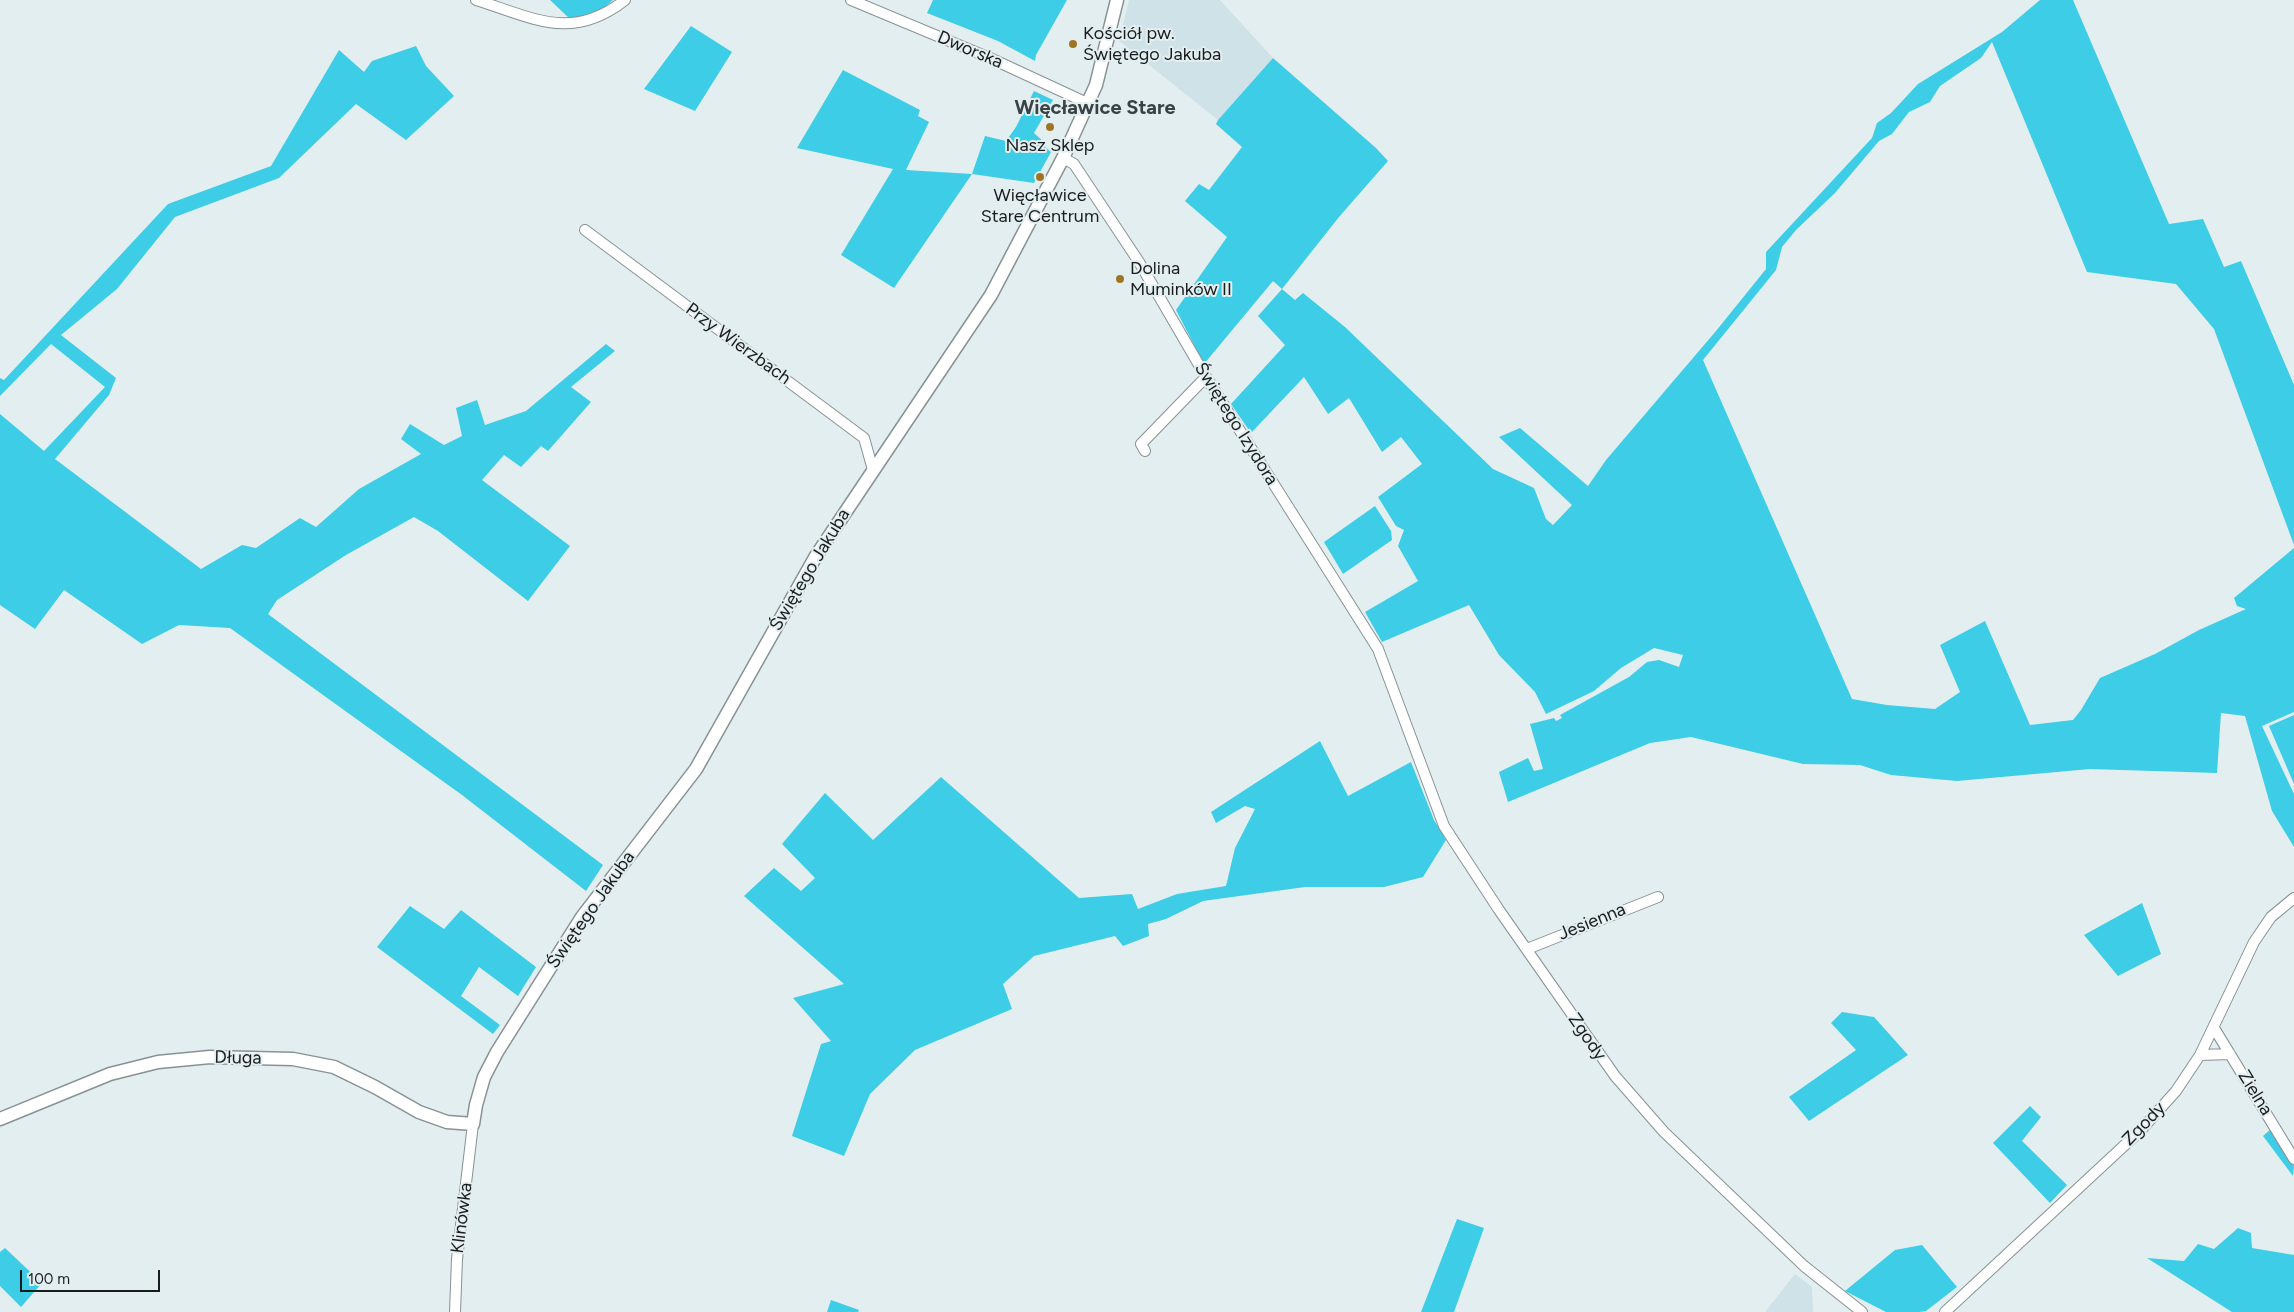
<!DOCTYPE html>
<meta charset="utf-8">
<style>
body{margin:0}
#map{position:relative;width:2294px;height:1312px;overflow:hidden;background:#e3eef0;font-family:Figtree,sans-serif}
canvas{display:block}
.scale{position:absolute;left:20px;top:1270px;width:140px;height:22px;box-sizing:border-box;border:2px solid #181c1d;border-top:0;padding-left:6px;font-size:15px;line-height:18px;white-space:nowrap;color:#181c1d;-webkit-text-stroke:4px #e3eef0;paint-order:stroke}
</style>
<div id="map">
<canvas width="2294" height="1312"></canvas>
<div class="scale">100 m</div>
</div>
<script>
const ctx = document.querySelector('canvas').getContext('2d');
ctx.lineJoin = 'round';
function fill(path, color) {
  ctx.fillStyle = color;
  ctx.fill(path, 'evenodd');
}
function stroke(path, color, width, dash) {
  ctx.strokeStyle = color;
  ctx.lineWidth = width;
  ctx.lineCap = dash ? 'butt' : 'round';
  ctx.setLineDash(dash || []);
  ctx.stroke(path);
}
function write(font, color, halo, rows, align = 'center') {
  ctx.font = font + ' Figtree,sans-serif';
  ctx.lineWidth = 4;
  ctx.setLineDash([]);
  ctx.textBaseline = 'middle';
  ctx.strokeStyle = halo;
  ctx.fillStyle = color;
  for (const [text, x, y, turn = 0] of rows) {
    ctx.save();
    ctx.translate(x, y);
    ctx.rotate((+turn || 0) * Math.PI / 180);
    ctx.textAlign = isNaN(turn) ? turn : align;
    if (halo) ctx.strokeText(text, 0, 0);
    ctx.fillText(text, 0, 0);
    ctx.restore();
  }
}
fill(new Path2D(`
 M1129,0H1220L1273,58L1218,120L1119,41Z
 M1795,1274L1812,1287L1813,1312H1765Z`), '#cee2e7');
fill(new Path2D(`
 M550,0H613L600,11L570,19Z
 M933,0H1067L1036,55L1035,61L998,41L927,13Z
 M2040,0H2073L2169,224L2203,219L2224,267L2241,261L2294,385V545L2214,329L2176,284L2087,272L1992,42L1981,58L1940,86L1930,102L1909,112L1892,134L1879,141L1835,193L1796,230L1782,247L1776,270L1703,360L1852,699L1887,705L1935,709L1960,692L1940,645L1985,621L2030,725L2073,720L2081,710L2100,678L2155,654L2199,630L2246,609L2237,606L2234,598L2294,548V712L2262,726L2294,794V847L2272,811L2245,716L2221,713L2217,773L2090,769L1957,781L1891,775L1860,765L1803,764L1691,737L1650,743L1508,802L1499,772L1528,758L1534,771L1543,769L1530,724L1554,718L1556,721L1562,718L1560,715L1629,677L1647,662L1659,660L1679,667L1683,655L1654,648L1621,668L1594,691L1546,714L1535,692L1499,655L1469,605L1382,642L1365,612L1418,581L1398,546L1404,530L1396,526L1378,497L1422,464L1401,437L1382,452L1349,398L1328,414L1304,377L1251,433L1231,404L1285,345L1258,316L1282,289L1273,281L1204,364L1176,310L1227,237L1185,201L1199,184L1209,190L1242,147L1216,124L1218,120L1273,58L1376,148L1388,161L1339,217L1282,289L1295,300L1303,293L1345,327L1493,469L1534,488L1546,519L1553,525L1572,505L1499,437L1520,428L1588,486L1606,460L1716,331L1766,269V252L1872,138L1877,123L1891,113L1918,84L2002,32Z
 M691,26L732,52L695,111L644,89Z
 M416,46L426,66L454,96L406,140L356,104L279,178L175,217L117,289L61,335L116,378L109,395L55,459L201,569L242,545L256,548L300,518L316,527L359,489L421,454L401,439L410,424L444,445L462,436L456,408L477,400L485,425L526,411L606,344L615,351L571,387L591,402L548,451L541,446L521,467L504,455L482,480L570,546L528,601L438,531L414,517L346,555L277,600L268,614L603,865L586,891L462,795L230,628L179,625L142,644L64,590L35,629L0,605V414L44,451L105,387L51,344L0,396V378L4,380L168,204L271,166L339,50L364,72L372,61Z
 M843,70L920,110L918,116L929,122L906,170L972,174L985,136L1006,141L1016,127L1034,91L1053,100L1034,133L1045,143L1043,145L1051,152L1034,183L972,174L894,288L841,255L893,169L797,148Z
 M1375,506L1391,531L1392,540L1343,574L1324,542Z
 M2294,715V784L2269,726Z
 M1320,741L1348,796L1411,762L1434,820L1446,840L1423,877L1384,887H1305L1203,901L1166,919L1148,924L1149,936L1123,946L1115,936L1034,956L1003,984L1012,1009L915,1050L870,1094L844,1156L792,1136L821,1044L831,1041L793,998L844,984L744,896L774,868L801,891L815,878L782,844L825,793L873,840L941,777L1079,898L1132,894L1138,909L1177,894L1226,886L1235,848L1255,809L1245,806L1216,823L1211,812Z
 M2142,903L2161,954L2118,976L2084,935Z
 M410,906L444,929L461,910L536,967L518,996L479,967L461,996L500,1025L493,1034L377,947Z
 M1842,1012L1874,1017L1908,1055L1809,1121L1789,1097L1856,1050L1831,1023Z
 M2030,1106L2041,1117L2022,1141L2067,1185L2050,1203L1993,1143Z
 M2271,1129L2294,1164L2293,1176L2263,1136Z
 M1457,1219L1484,1228L1454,1312H1421Z
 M2238,1228L2251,1233L2252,1248L2294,1255V1312H2232L2147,1258L2184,1261L2198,1244L2214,1249Z
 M1922,1245L1957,1287L1926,1311L1919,1312H1886L1845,1291L1895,1250Z
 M5,1248L42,1283L21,1307L0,1286V1252Z
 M831,1300L859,1310L858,1312H827Z`), '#3dcde6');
const minor = new Path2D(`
 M476,0C534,18 571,42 625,0
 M851,0L990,58L1087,103
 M1063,158L1074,164L1139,262L1206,377L1378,649L1444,826L1499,910L1615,1076L1664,1132L1804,1266L1862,1312
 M585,230L864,438L873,470
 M1145,451L1141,444L1206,377
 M1527,949L1658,897
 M2214,1028L2294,1159
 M2200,1055L2230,1054
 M455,1312L457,1259L473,1124
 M1945,1312L2141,1130L2176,1091L2200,1055L2254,942L2271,917L2294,898`);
const tertiary = new Path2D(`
 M0,1119L110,1074L158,1062L210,1057L293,1059L334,1067L375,1087L419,1112L447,1122L473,1124L476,1105L484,1077L497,1052L582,917L696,769L816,556L991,295L1063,158L1096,85L1117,0`);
stroke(minor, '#889295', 12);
stroke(tertiary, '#889295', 15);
stroke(minor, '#fff', 10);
stroke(tertiary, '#fff', 12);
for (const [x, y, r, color] of [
 [1073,44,5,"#9f7524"],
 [1050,127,5,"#9f7524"],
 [1040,177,5,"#9f7524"],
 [1120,279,5,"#9f7524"]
]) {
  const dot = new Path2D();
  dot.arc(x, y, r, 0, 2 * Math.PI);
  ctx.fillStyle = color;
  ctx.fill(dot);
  stroke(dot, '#e3eef0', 2);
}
write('18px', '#181c1d', '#e3eef0', [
 ["Kościół pw.",1083,34],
 ["Świętego Jakuba",1083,55],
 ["Nasz Sklep",1050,146,"center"],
 ["Więcławice",1040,196,"center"],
 ["Stare Centrum",1040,217,"center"],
 ["Dolina",1130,269],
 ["Muminków II",1130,290]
], 'left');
write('18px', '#181c1d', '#e3eef0', [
 ["Dworska",970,50,23],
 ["Przy Wierzbach",738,344,36],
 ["Świętego Izydora",1236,424,58],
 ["Świętego Jakuba",810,570,-59],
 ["Świętego Jakuba",591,910,-55],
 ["Jesienna",1592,922,-22],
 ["Zgody",1587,1037,55],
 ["Długa",238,1058,1],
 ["Zielna",2255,1093,58],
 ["Zgody",2144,1124,-46],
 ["Klinówka",462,1218,-83]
]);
write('bold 20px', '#394244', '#e3eef0', [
 ["Więcławice Stare",1095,108]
]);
</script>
